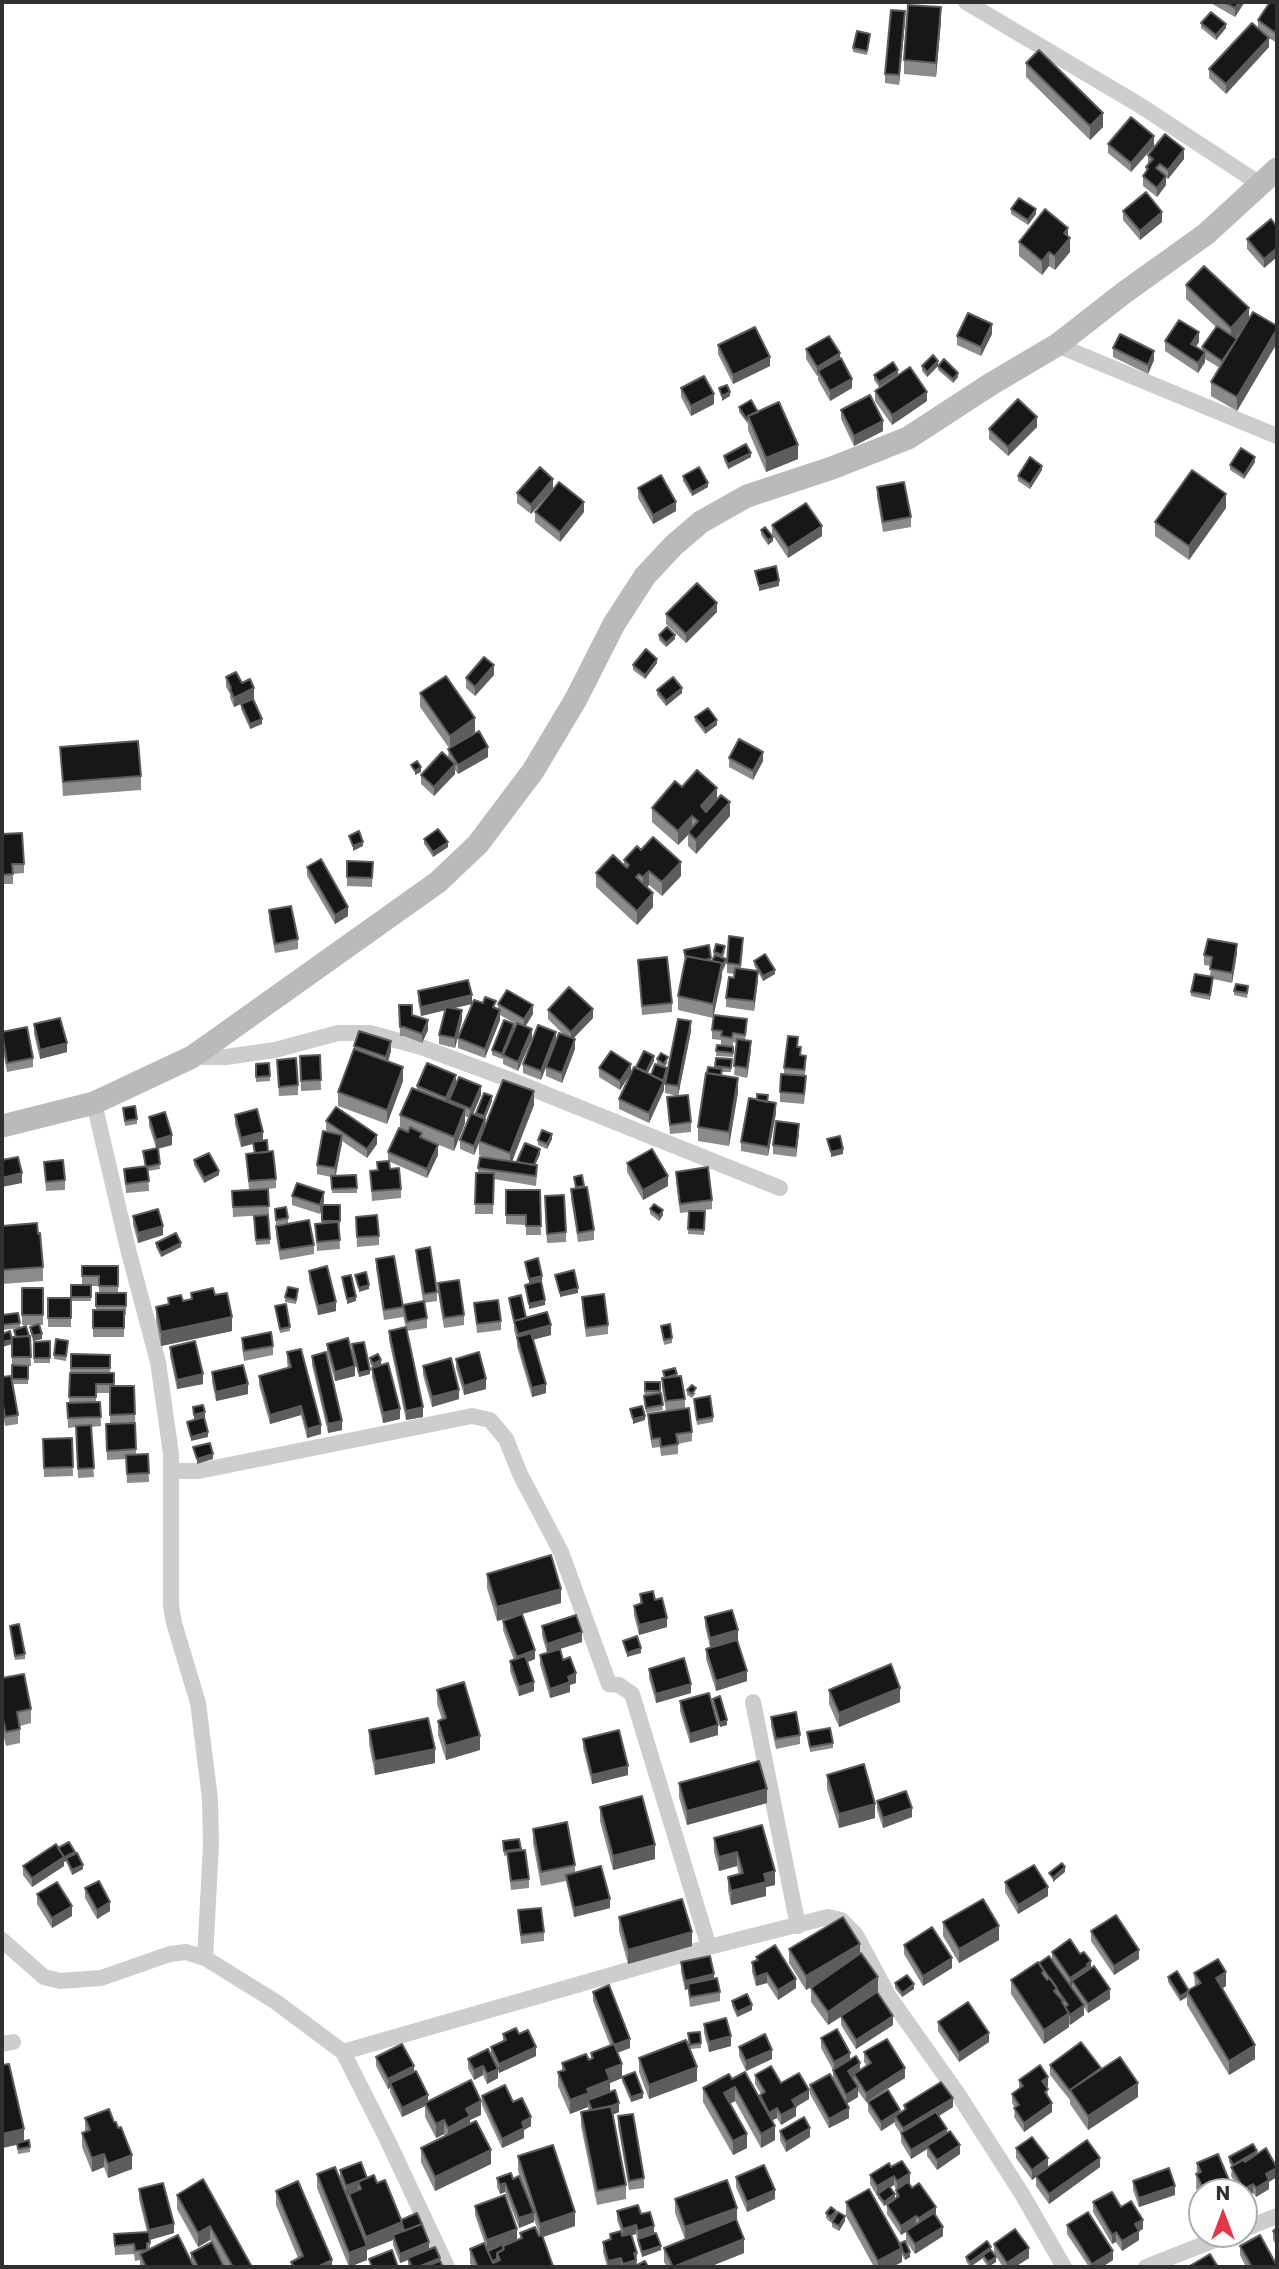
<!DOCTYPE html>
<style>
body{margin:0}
#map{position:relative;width:1279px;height:2269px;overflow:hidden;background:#fff;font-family:Poppins,sans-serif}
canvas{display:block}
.frame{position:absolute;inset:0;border:4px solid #303030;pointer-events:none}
.north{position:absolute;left:1188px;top:2178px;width:70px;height:70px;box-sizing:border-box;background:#fff;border:2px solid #acacac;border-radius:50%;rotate:0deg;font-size:19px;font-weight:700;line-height:28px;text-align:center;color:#303030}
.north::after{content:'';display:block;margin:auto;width:24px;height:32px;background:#e23648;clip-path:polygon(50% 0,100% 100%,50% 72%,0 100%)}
</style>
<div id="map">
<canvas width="1279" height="2269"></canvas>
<div class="frame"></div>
<div class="north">N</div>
</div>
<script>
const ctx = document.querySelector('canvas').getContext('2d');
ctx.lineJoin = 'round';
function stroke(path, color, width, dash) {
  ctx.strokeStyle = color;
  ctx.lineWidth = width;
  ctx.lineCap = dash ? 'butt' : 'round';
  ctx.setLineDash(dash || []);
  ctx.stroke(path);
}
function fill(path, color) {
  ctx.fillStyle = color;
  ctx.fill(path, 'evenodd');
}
stroke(new Path2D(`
 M966,2L1141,106L1260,184
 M1057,345L1277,436
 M192,1057H226L275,1050L338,1033H370L421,1047L508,1079L780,1188
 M94,1103L128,1249L158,1362L171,1454V1605L174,1623L198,1703L210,1799L211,1845L205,1958
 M171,1471H199L472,1416L490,1420L506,1439L520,1474L561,1552L609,1684L619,1685L632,1694L709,1947
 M753,1702L798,1926
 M2,1940L44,1977L60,1981L101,1978L170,1954L186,1952L205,1958L276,2002L343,2052L387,2139L447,2267
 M2,2044L13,2042
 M343,2052L709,1947L828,1917L841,1920L856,1935L888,1995L958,2094L1022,2194L1064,2267
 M1244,2229L1277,2216
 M1146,2267L1230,2234`), '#cdcdcd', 16);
stroke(new Path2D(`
 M2,1126L94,1103L192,1057L438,882L478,844L533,771L576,699L614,624L645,576L674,545L701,522L747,496L832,468L908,438L991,384L1057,345L1125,292L1206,234L1277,169`), '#bababa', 23);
fill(new Path2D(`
 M1209,2H1244V3L1235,17Z
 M1277,2V43L1269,38V47L1226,94L1209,78V69L1258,27V20Z
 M905,20L899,85L885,83V74Z
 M941,21L936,77L904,74V60Z
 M1201,23L1226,28L1216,40L1201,28Z
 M870,38L867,55L853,52V48Z
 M1026,63L1103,127L1090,140L1026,77Z
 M1108,144L1154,146L1131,172L1108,153Z
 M1148,155L1184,159L1168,179L1166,178V185L1157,197L1143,186V176L1146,173V167L1148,164Z
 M1011,209L1036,214L1028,225L1011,214Z
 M1123,211L1162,222L1140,240L1123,220Z
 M1277,227V257L1264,268L1247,249V239Z
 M1068,236L1070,252L1055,270L1049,266L1042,275L1019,256V242Z
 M1186,285L1249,318L1277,326V343L1237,411L1211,396V382L1220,368L1205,359V362L1198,373L1165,351V341L1199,342L1196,347L1202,351V347L1216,327L1186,299Z
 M992,334L981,356L957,345V336Z
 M718,345L770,366L733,384L718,354Z
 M1113,348L1154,360L1148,374L1113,357Z
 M806,349L840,359L852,388L830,401L818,380V376H817L806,359Z
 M922,366H938L958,377L953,383L938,370V366L927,377L922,371Z
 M898,374L879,387L874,380V375Z
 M681,388L714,404L691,416L681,397Z
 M875,391L927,401L892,425L875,401Z
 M739,407L758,412L798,459L766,472L748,430V424L739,412Z
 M841,410L883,431L854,446L841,419Z
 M1037,427L1008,456L989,439V429Z
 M724,456L751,457L728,469L724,460Z
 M1255,462L1244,479L1230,470V465Z
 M1042,470L1030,489L1018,481V476Z
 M683,476L708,487L692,496L683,481Z
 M877,487L911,517V527L883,532L877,497Z
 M638,488L676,511L653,524L638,498Z
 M553,489L531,514L517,503V493Z
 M1226,508L1189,560L1155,536V522Z
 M535,512H584L560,542L535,522Z
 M772,525L822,536L788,558L772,534Z
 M761,530L773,541L768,545L761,535Z
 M717,612L686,643L666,624V614Z
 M659,635L675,639L666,647L659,640Z
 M657,663L645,679L633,670V665Z
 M494,675L475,696L466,688V678Z
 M226,677L242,683L254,698L243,703L262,724L250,729L241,709V704L234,707L230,698V694L226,687Z
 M657,690L682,693L666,706L657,695Z
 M420,693L475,732L465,739L488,757L458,774L455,770V774L434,796L421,784V775L448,758L449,748L420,707Z
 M695,717L717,725L705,734L695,721Z
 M60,747L141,776V790L63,796Z
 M729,758L763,761L753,780L729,767Z
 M682,787L730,816L696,854L688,846V835L678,845L652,822V808Z
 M2,834L24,864V873L13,874V884H2Z
 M424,839L448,847L433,857L424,844Z
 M641,850L681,876L662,896L649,885L647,887L653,907L637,925L596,887V873L624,865V860Z
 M347,861L373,862L372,887L347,886Z
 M307,867L348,916L335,924L307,876Z
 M269,910L298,939V949L275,953L269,920Z
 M743,947L741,969L757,971L754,965V961L775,974L763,981L758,972V980L754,1011L726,1007V998L734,974L727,973V963Z
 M684,950L711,958V961H712L714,952L725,951L723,958L726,964L722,973L713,1018L678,1010V996L685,961Z
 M1237,953L1232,983L1213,979L1210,1000L1191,996V992L1210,977L1211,966L1204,965V955Z
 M638,960L672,1003V1012L642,1015Z
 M418,991L472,1004L453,1008L462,1020L455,1048L439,1044V1035L445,1010L421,1016L418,1001Z
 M1234,991H1248L1247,998L1234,995Z
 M498,1004L533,1014L525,1026L532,1038L518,1071L503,1064V1057L502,1059L492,1055V1050L514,1029L516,1024L500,1015V1020L485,1058L458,1048V1038L496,1008L498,1009Z
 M399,1005L412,1015L428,1030L422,1043L404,1036H400Z
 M548,1010L593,1018L573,1038L575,1049L562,1083L546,1076V1067L541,1080L523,1073V1064L564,1035L548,1019Z
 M34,1024L67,1052L40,1059L34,1034Z
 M747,1029L745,1040L751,1050L747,1078L734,1075L737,1043L733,1042V1057L716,1056L717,1045L721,1046V1040L712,1039V1030Z
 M691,1031L678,1096L665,1093V1084Z
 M2,1032L33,1058V1067L7,1072L2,1045Z
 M354,1046L391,1051L388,1062L403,1081L387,1124L338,1106V1092L354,1051Z
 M798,1047L806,1065L805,1075L806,1085L804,1104L780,1102V1092L784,1074V1068Z
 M320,1055L321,1090L301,1091L300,1056Z
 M716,1058L732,1059L731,1072H722V1075L738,1092L729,1146L698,1141V1127L715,1068Z
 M657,1059L668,1062L665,1067L667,1073L664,1083V1090L649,1123L619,1109V1099L630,1074L620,1090L599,1077V1068L631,1073L636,1068L654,1061L647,1074L651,1075L657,1064Z
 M277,1060L298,1085V1095L279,1096Z
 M269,1063L270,1081L256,1082V1064Z
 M456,1084L481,1095L473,1114L476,1115V1113L492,1101L485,1119V1126L534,1105L512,1161L517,1162V1161L540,1154L535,1165L537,1175L536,1186L494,1179L493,1214H475L476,1173H478V1168L484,1157L479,1155V1143L474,1155L460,1149V1140L469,1118L465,1116V1123L454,1151L422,1138L438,1155L427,1178L388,1161V1152L400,1128V1115L417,1090V1086Z
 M667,1097L691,1122V1132L670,1134Z
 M767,1102L776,1113L768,1156L741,1151V1142Z
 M123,1108L137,1119V1124L125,1126Z
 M235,1115L263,1141L268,1152L276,1179V1188L268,1189L270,1244L256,1245L254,1216L267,1215L233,1217L232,1191L249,1190L246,1154L254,1153L253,1144L241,1147L235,1124Z
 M149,1117L172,1145L158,1149L160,1169L148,1171L149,1191L126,1193L124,1169L145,1167L143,1151L156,1148L149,1126Z
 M326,1121L377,1144L367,1158L342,1141L336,1176L357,1188V1193H332L331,1177L317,1174V1165L330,1133L326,1130Z
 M799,1133L796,1157L773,1154V1145Z
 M552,1139L547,1149L538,1145V1140Z
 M194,1160L219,1175L204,1183L194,1165Z
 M44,1162L65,1180V1190L46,1191Z
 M377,1162L390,1169L401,1189V1198L372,1201L370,1171L377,1170Z
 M627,1163L668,1186L643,1200L627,1172Z
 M676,1172L712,1200V1209L697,1211H705L704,1235L688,1234L689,1212L680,1213L676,1181Z
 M582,1175L594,1230V1240L578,1242L571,1199V1189H575L574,1177Z
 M506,1190H540L541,1235H526V1225L506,1224Z
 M292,1196L324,1202L323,1205H340V1226H339L340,1249L317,1251L315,1224L322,1223V1209L320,1214L292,1205Z
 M545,1205L566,1232V1242L547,1243Z
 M275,1209L288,1218V1223L276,1225Z
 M650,1209L663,1215L659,1221L650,1214Z
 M133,1216L163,1235L138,1243L133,1225Z
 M356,1217L379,1236V1245L357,1247Z
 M2,1226L43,1267V1281L2,1284Z
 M276,1226L314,1245V1254L280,1260L276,1235Z
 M156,1243L181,1247L161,1257L156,1247Z
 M416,1250L437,1292V1301L424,1303L427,1318V1328L407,1331L423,1417L406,1420L389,1340V1331L406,1329L403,1315V1305L423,1301L416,1259Z
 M376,1259L403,1307V1317L384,1320L376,1268Z
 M82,1266H118V1293H126V1315H124V1337H93V1310H96V1293H99V1286H91V1301H71V1285H82Z
 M309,1271L336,1311L318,1315L309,1280Z
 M438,1283L464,1315V1325L444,1328L438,1293Z
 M22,1288H43V1325H39L42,1339L33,1341L30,1331V1327L38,1325H22Z
 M191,1293L215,1295L232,1331L161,1346L156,1321V1307L168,1304V1298L183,1301L191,1300Z
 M298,1294L296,1304L285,1302V1297Z
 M582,1297L608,1325V1334L586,1337L582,1307Z
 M48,1298H71V1327H48Z
 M509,1298L527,1318L551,1335L533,1340L546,1393L532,1397L517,1346V1341L514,1330V1324Z
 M474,1303L501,1321V1330L477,1333Z
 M275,1306L290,1327V1331L280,1333Z
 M2,1315L20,1323V1328L2,1330Z
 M661,1326L672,1338V1343L664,1345Z
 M14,1330L30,1336L31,1366H28V1384H12L18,1415V1424L5,1426L2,1408V1377L12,1380V1344L2,1347V1334L12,1339L15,1337Z
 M242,1338L273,1346V1355L244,1361L242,1347Z
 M50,1341V1363H34V1342Z
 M327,1344L355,1376L335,1381L327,1353Z
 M352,1344L370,1374L359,1377L352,1349Z
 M68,1345L66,1361L54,1359V1355Z
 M170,1347L203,1384L177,1389L170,1356Z
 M287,1352L321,1434L307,1438L301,1415L270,1424L259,1385V1376L288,1368L287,1362Z
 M71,1354L110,1355V1373H114V1386L135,1414L136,1454H148L149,1482L127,1483L126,1459L107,1460L106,1424H110V1393H96V1402H100L101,1426L91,1427L94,1477L78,1478L76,1427L68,1428L67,1403H69Z
 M312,1356L342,1430L328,1433L312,1365Z
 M370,1358L381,1365L400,1419L383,1423L372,1377V1367L370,1363Z
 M456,1359L486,1389L464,1395L456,1368Z
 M423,1366L459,1399L432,1407L423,1375Z
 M663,1371L677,1376L685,1399V1408L666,1411L662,1388V1378H664Z
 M212,1372L248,1394L216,1401L212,1382Z
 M645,1382H660V1393L663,1410L646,1413L644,1401Z
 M687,1390L696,1393L692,1398L687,1395Z
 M694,1399L713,1417V1422L697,1425Z
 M648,1414L692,1432V1441L678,1444V1454L661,1456L660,1447L652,1448L648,1424Z
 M72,1438L73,1476L44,1477L43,1439Z
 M487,1574L561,1603L522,1614L535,1659L528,1662L534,1691L519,1696L510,1671V1661L514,1660L503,1630V1621L517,1616L497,1621L487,1588Z
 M640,1594L655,1600L667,1627L639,1635L634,1615V1606L640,1604Z
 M705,1617L738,1640L747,1681L716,1691L706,1659V1649L732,1641L710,1647L705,1626Z
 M10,1626L25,1654V1659L15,1660Z
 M542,1626L582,1642L547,1653L542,1636Z
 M540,1655L563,1660L576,1683L570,1685V1692L550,1698L540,1665Z
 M649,1669L691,1693L656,1703L649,1678Z
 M2,1678L31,1709V1723L20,1726V1743L6,1746L2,1729Z
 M437,1690L480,1750L446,1760L438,1735V1721L442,1719L437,1704Z
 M829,1690L900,1702L839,1727L829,1704Z
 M713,1699L727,1725L720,1727L713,1703Z
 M680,1701L718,1735L690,1743L680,1711Z
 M771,1717L800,1735V1744L776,1749L771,1726Z
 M369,1730L435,1763L375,1775L369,1744Z
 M807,1732L833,1743V1748L810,1752Z
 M583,1739L628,1775L592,1784L583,1748Z
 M827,1775L875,1818L839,1828L827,1789Z
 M679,1783L767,1803L687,1825L679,1797Z
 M877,1801L912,1817L883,1828L877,1810Z
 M600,1807L655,1859L613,1870L600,1821Z
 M762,1825L775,1885L766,1887V1896L731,1905L728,1891V1877L739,1874L737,1866L719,1871L714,1852V1838Z
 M533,1829L575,1865V1872L610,1908L574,1917L566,1881L541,1886L533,1843Z
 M519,1839L521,1851L529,1879V1888L511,1890L507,1855L504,1856L503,1841Z
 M58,1848L75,1855L83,1869L72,1875L66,1861L64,1862V1866L32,1887L23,1875V1866Z
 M1005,1882L1048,1896L1018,1914L1005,1892Z
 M85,1888L110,1911L97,1919L85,1898Z
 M37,1894L72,1916L52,1928L37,1904Z
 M518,1910L544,1932V1941L521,1944Z
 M619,1917L692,1946L628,1964L619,1931Z
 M943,1922L999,1940L959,1963L943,1936Z
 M1091,1931L1139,1959L1114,1975L1091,1941Z
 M904,1945L952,1968L923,1986L904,1954Z
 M789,1949L860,1953L878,1991L856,2006L893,2025L856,2049L841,2025V2017L828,2025L811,2002V1988L817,1984L806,1990L789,1963Z
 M1052,1952L1080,1954L1091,1968L1110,1999L1088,2013L1084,2007V2015L1070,2025L1069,2023V2027L1044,2044L1011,1994V1980L1039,1964L1052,1960Z
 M756,1957L796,1988L778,2000L767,1983L756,1986L752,1972V1962L756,1961Z
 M681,1962L714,1979L720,1992V2001L690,2007L688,1989L685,1990L681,1972Z
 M1194,1973L1226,1986L1222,1989L1255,2059L1229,2075L1187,2005V1997L1180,2001L1168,1982V1977L1189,1990L1195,1987Z
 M895,1983L914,1989L902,1997L895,1988Z
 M593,1992L630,2048L617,2053L622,2078L610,2083V2091L619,2112L612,2115L626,2185V2199L597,2205L581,2126V2112L588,2111V2107L570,2114L558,2086V2072L562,2071V2063L589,2060L591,2059V2053L610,2045L593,2001Z
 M732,2001L752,2010L737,2017L732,2006Z
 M938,2022L989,2042L959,2062L938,2031Z
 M704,2024L731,2046L709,2052L704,2033Z
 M688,2033L701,2043V2048L690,2049Z
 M503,2034H519L536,2056L499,2073L498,2070V2078L487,2084L483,2075L474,2080L468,2068V2059L491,2056V2047L503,2042Z
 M821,2038L850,2060L860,2070L867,2066L864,2062V2052L905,2078L866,2102L858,2091V2097L847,2104L849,2118L829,2128L810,2094V2085L833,2078V2070L821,2048Z
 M739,2047L772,2059L746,2071L739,2056Z
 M376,2057L414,2072L428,2102L481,2115L470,2120V2124L491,2164L435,2191L421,2162V2148L445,2136L444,2134L436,2138L425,2117V2106L402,2117L390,2092V2088L388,2089L376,2066Z
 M639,2058L697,2081L649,2099L639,2072Z
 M2,2065L24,2141L30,2147V2152L18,2154L17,2145L2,2148Z
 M1050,2065L1101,2069L1138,2097L1088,2130L1070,2104V2100L1050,2075Z
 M755,2075L781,2083L809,2099L796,2107V2116L781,2125L777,2118L772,2120L775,2140L761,2148L735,2101L730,2104L747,2148L733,2155L703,2102V2088L732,2079L760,2098V2095L761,2094L755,2084Z
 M622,2077L643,2098L631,2102L622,2081Z
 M1019,2080L1048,2086L1047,2087L1048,2097L1052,2112L1024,2132L1014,2117L1015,2108L1012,2103V2094L1019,2089Z
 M482,2096L513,2102L531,2126L524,2130V2138L502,2148L482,2105Z
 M868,2102L900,2113L904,2110V2105L953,2107L939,2116L947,2133L960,2154L937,2170L927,2156V2149L911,2159L901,2142V2134L895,2125V2122L881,2131L868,2111Z
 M618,2116L644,2178V2188L629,2190L618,2126Z
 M85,2118L132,2169L108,2178L104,2167L92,2172L82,2147V2133L85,2132Z
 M780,2131L810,2137L786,2152L780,2140Z
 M1016,2148L1048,2168L1100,2167L1049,2204L1036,2186V2177L1032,2180L1016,2158Z
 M1257,2154L1269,2182V2189L1256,2197L1253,2193L1244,2198V2192H1241L1231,2176L1232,2167L1229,2162V2157Z
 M518,2156L575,2226L543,2237L553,2267H472L470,2263V2249L488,2251L502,2244L487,2250L475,2215V2206L517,2239L515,2240V2241L520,2239V2233L540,2236L534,2219V2222L519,2228L505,2192L500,2194L497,2187V2178H520L518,2170Z
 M1197,2163L1234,2192H1202V2200L1196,2188Z
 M891,2167L910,2183L912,2188L936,2215L943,2236L915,2254L906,2241V2232L901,2235L887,2214V2205L896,2198V2190L894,2185L890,2187L895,2198L884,2206L878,2198V2195L877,2196L870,2184V2175Z
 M340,2170L367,2178L377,2183L401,2220L429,2250L440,2258L443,2267H408V2260L400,2263L393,2245V2240L367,2250V2260L349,2267L317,2188V2174L340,2179Z
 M736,2177L775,2199L747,2212L736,2187Z
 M1133,2181L1175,2195L1139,2207L1133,2190Z
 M139,2189L174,2233L150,2240V2249L194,2267H140V2260L135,2261L134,2254L115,2255L114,2234L147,2232L139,2199Z
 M276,2191L332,2267H291V2262L298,2258L276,2205Z
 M177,2195L252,2267H225L217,2253L224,2267H194L191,2262V2253L212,2243L210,2240L198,2247L177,2209Z
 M675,2199L744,2253L709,2267H667L664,2262V2248L685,2239L675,2213Z
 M846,2202L899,2244L910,2257L905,2260L902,2255V2262L892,2267H874L846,2216Z
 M1093,2202L1121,2207L1143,2229L1139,2231V2240L1122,2251L1116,2242L1112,2244L1093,2212Z
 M617,2211L641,2214L654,2234L661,2250L642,2257L638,2244L636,2234L632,2235L637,2262L636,2266L648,2267H607L603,2252V2242L610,2240V2234L621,2231L617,2220Z
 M826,2213L836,2215L830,2222L826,2218Z
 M845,2221L839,2231L832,2227V2222Z
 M1067,2225L1113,2260L1102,2267H1089L1067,2234Z
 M1277,2228V2246L1273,2240V2231Z
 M994,2244L1029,2258L1015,2267H1003L994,2253Z
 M1240,2246L1277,2267H1246L1240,2255Z
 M991,2250L996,2262L988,2267L983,2260V2258L970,2267L966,2261V2257Z`), '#8b8b8b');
fill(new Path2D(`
 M1239,2H1244V3L1235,17V8Z
 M941,7V21L936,77V63Z
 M905,11V20L899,85V75Z
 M1226,24V28L1216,40V35Z
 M1269,38V47L1226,94V84Z
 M1103,113V127L1090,140V126Z
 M1154,136V146L1131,172V163Z
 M1184,149V159L1168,179V170Z
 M1166,176V185L1157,197V188Z
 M1036,209V214L1028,225V220Z
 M1162,212V222L1140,240V231Z
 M1068,228V240L1070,238V252L1055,270V256L1064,233Z
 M1277,248V257L1264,268V259Z
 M1049,252V266L1042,275V261Z
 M1249,308V322L1231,342V328Z
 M992,324V334L981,356V347Z
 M1277,329V343L1237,411V397Z
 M1199,332V342L1191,353V344Z
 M1154,351V360L1148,374V365Z
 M1205,352V362L1198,373V363Z
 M840,353V363L818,371L817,376V367Z
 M770,357V366L733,384V375Z
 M938,361V366L927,377V372Z
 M898,370V374L879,387V382Z
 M958,373V377L953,383V379Z
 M852,379V388L830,401V391Z
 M730,392V396L722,401V396Z
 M927,392V401L892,425V415Z
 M714,394V404L691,416V406Z
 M1037,417V427L1008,456V447Z
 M883,421V431L854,446V436Z
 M798,445V459L766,472V458Z
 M751,453V457L728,469V464Z
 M1255,457V462L1244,479V475Z
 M1042,466V470L1030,489V484Z
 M553,479V489L531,514V505Z
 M708,483V487L692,496V492Z
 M1226,494V508L1189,560V546Z
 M584,502V512L560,542V532Z
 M676,502V511L653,524V515Z
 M822,526V536L788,558V548Z
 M773,537V541L768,545V540Z
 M779,581V586L759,591V586Z
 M717,603V612L686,643V634Z
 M675,635V639L666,647V643Z
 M657,659V663L645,679V675Z
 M494,665V675L475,696V687Z
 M254,688V698L234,707V698Z
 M682,688V693L666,706V701Z
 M475,718V732L450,750V736Z
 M262,719V724L250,729V724Z
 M717,720V725L705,734V729Z
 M488,747V757L458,774V765Z
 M763,752V761L753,780V771Z
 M455,764V774L434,796V787Z
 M421,767V772L415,775V771Z
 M717,788V801L701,820V806Z
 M730,802V816L696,854V840Z
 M692,816V830L688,832V835L678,845V831Z
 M363,842V846L353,851V846Z
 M448,842V847L433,857V852Z
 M681,862V876L662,896V882Z
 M649,871V885L643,891V877Z
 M653,893V907L637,925V911Z
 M348,907V916L335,924V915Z
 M1237,944V953L1232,983V973Z
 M722,963V977L713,1018V1004Z
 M775,970V974L763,981V976Z
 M758,971V980L754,1011V1001Z
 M472,995V1004L421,1016V1007Z
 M533,1005V1014L524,1029V1019Z
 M593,1009V1018L571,1041V1032Z
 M462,1010V1020L455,1048V1038Z
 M500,1010V1020L485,1058V1049Z
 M428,1020V1030L422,1043V1034Z
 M691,1021V1031L678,1096V1086Z
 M514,1024V1029L502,1059V1054Z
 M532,1029V1038L518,1071V1062Z
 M556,1032V1041L541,1080V1071Z
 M575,1039V1049L562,1083V1073Z
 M391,1041V1051L386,1067V1057Z
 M751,1041V1050L747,1078V1068Z
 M67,1043V1052L40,1059V1050Z
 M654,1056V1061L646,1077V1072Z
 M631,1064V1073L620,1090V1081Z
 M403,1067V1081L387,1124V1110Z
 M667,1068V1073L664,1083V1090L649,1123V1113Z
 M456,1075V1084L446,1108V1098Z
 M738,1078V1092L729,1146V1132Z
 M481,1086V1095L471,1119V1109Z
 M534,1091V1105L510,1167V1153Z
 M492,1096V1101L484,1121V1116Z
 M776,1103V1113L768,1156V1147Z
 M465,1109V1123L454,1151V1137Z
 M485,1119V1128L474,1155V1146Z
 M799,1124V1133L796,1157V1148Z
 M263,1132V1141L241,1147V1138Z
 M552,1134V1139L547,1149V1144Z
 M172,1135V1145L156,1149V1140Z
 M342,1135V1144L335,1177V1168Z
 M377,1135V1144L367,1158V1149Z
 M438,1145V1155L427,1178V1169Z
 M540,1149V1154L532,1172V1167Z
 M843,1149V1154L831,1157V1152Z
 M219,1171V1175L204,1183V1178Z
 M22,1173V1183L2,1187V1178Z
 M668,1176V1186L643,1200V1190Z
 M324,1192V1202L320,1214V1205Z
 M663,1210V1215L659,1221V1216Z
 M163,1226V1235L138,1243V1233Z
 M181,1243V1247L161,1257V1253Z
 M542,1276V1280L529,1284V1279Z
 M369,1285V1289L359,1292V1288Z
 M578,1288V1293L560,1297V1293Z
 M356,1297V1301L347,1304V1299Z
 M545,1300V1305L529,1309V1304Z
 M336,1302V1311L318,1315V1306Z
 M232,1317V1331L161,1346V1332Z
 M551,1325V1335L519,1343L518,1334Z
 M42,1334V1339L33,1341V1336Z
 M12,1340V1344L2,1347V1342Z
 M381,1360V1365L373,1369V1364Z
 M355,1366V1376L335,1381V1372Z
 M370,1370V1374L359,1377V1373Z
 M203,1374V1384L177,1389V1380Z
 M486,1379V1389L464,1395V1386Z
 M248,1384V1394L216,1401V1392Z
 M546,1384V1393L532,1397V1388Z
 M459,1390V1399L432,1407V1397Z
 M301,1406V1415L270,1424V1415Z
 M423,1407V1417L406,1420V1411Z
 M400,1409V1419L383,1423V1413Z
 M205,1412V1417L194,1419V1415Z
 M645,1416V1420L633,1424V1419Z
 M342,1421V1430L328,1433V1424Z
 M321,1425V1434L307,1438V1429Z
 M208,1432V1437L191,1441V1437Z
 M213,1454V1459L197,1464V1459Z
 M561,1589V1603L497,1621V1607Z
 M667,1618V1627L639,1635V1625Z
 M738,1630V1640L710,1647V1638Z
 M582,1632V1642L547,1653V1644Z
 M641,1648V1653L627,1657V1653Z
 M535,1650V1659L517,1666V1657Z
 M747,1671V1681L716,1691V1681Z
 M576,1673V1683L570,1685V1692L550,1698V1689L568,1677Z
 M534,1682V1691L519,1696V1687Z
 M691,1684V1693L656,1703V1694Z
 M900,1688V1702L839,1727V1713Z
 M727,1720V1725L720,1727V1723Z
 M718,1725V1735L690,1743V1734Z
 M480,1736V1750L446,1760V1746Z
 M435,1749V1763L375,1775V1761Z
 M628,1766V1775L592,1784V1775Z
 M767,1789V1803L687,1825V1811Z
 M875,1804V1818L839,1828V1814Z
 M912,1808V1817L883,1828V1818Z
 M655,1845V1859L613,1870V1856Z
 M75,1852V1856L66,1858V1861L64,1862V1866L32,1887V1878L64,1857Z
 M737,1852V1866L719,1871V1857Z
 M83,1865V1869L72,1875V1870Z
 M1065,1867V1872L1053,1882V1878Z
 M775,1871V1885L766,1887V1896L731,1905V1891L764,1874Z
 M1048,1887V1896L1018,1914V1905Z
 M610,1899V1908L574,1917V1908Z
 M110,1902V1911L97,1919V1910Z
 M72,1906V1916L52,1928V1918Z
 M999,1926V1940L959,1963V1949Z
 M692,1932V1946L628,1964V1950Z
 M860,1944V1958L806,1990V1976Z
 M1139,1950V1959L1114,1975V1966Z
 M952,1958V1968L923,1986V1976Z
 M1091,1961V1970L1072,1981V1986L1070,1988V1978Z
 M1226,1972V1986L1216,1992V1978Z
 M767,1973V1983L756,1986V1977Z
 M714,1974V1984H688V1989L685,1990V1981Z
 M878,1977V1991L828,2025V2012Z
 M796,1979V1988L778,2000V1990Z
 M914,1984V1989L902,1997V1993Z
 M1110,1989V1999L1088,2013V2004Z
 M1187,1992V1997L1180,2001V1996Z
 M752,2005V2010L737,2017V2012Z
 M1084,2005V2015L1070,2025V2015Z
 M1069,2013V2027L1044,2044V2030Z
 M893,2016V2025L856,2049V2040Z
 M989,2033V2042L959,2062V2053Z
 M731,2036V2046L709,2052V2042Z
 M630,2039V2048L614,2054V2045Z
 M1255,2045V2059L1229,2075V2061Z
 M536,2047V2056L499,2073V2064Z
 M772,2050V2059L746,2071V2061Z
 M850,2053V2062L834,2071V2062Z
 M860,2063V2073L854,2074V2077L848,2080V2071Z
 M622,2064V2078L610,2083V2094L588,2100V2107L570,2114V2100L587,2089L606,2070Z
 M414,2066V2076L390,2083V2088L388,2089V2079Z
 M483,2066V2075L474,2080V2070Z
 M697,2067V2081L649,2099V2085Z
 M905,2068V2078L866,2102V2093Z
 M498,2069V2078L487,2084V2074Z
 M1048,2077V2086L1042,2090V2081Z
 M1138,2083V2097L1088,2130V2116Z
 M735,2087V2101L724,2107V2093Z
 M858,2087V2097L846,2104V2095Z
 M809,2090V2099L792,2109L796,2107V2116L781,2125V2115L792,2100Z
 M643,2093V2098L631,2102V2097Z
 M428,2095V2104L425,2103V2106L402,2117V2108Z
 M953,2098V2107L903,2138V2128Z
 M481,2101V2115L470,2120V2130L448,2142V2128L466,2109Z
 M619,2103V2112L592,2122V2112Z
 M1052,2103V2112L1024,2132V2123Z
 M777,2108V2118L769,2122V2113Z
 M849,2108V2118L829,2128V2119Z
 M900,2110V2119L895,2116V2122L881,2131V2122Z
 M531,2117V2126L524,2130V2138L502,2148V2139L522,2122Z
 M444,2120V2134L436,2138V2124Z
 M775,2126V2140L761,2148V2134Z
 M810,2128V2137L786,2152V2142Z
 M24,2129V2143L2,2148V2134Z
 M947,2129V2138L927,2146V2149L911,2159V2150Z
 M747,2134V2148L733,2155V2141Z
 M960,2145V2154L937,2170V2160Z
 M491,2150V2164L435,2191V2177Z
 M1257,2151V2156L1233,2169V2165Z
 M104,2154V2167L92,2172V2158Z
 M132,2155V2169L108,2178V2164Z
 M1048,2158V2168L1032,2180V2170Z
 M1100,2158V2167L1049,2204V2194Z
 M1277,2168V2177L1269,2182V2189L1256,2197V2188L1266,2174Z
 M910,2173V2183L897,2191V2181Z
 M894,2176V2185L877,2196V2186Z
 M358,2182V2191L346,2196V2186Z
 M505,2183V2192L500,2194V2185Z
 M1206,2184V2192H1202V2200V2186Z
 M1253,2184V2193L1244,2198V2189Z
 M1175,2186V2195L1139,2207V2198Z
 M775,2190V2199L747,2212V2202Z
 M895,2194V2198L884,2206V2202Z
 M936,2207V2216L919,2228V2218Z
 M737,2208V2222L685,2241V2227Z
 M836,2211V2215L830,2222V2217Z
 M575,2212V2226L540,2238V2224Z
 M534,2213V2222L519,2228V2218Z
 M845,2216V2221L839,2231V2226Z
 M916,2216V2225L901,2235V2226Z
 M1143,2220V2229L1139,2231V2240L1122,2251V2241L1135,2224Z
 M402,2222V2236L393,2235V2240L367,2250V2260L349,2267V2253L366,2246V2237Z
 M174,2224V2233L149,2240V2230Z
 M636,2225V2234L623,2238V2229Z
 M210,2226V2240L198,2247V2233Z
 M654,2226V2236L638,2240V2231Z
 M943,2227V2236L915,2254V2244Z
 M517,2229V2239L487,2250V2240Z
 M1116,2232V2242L1112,2244V2235Z
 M744,2239V2253L709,2267H675Z
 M429,2242V2252L400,2263V2254Z
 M661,2246V2250L642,2257V2252Z
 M991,2247V2252L983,2255V2258L970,2267V2262Z
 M902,2248V2262L892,2267H878V2261Z
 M1029,2248V2258L1015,2267H1007V2263Z
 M1113,2251V2260L1102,2267H1092V2264Z
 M910,2252V2257L905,2260V2255Z
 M634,2253H637L636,2267H623V2264Z
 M996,2257V2262L988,2267V2262Z
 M440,2258V2267H418Z
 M621,2258V2267H608V2261Z
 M332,2260V2267H317Z`), '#5d5d5d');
const building = new Path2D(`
 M1224,2H1239L1235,8Z
 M1270,2H1277V34L1258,20Z
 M908,5L941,7L936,63L904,60Z
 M891,10L905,11L899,75L885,74Z
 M1211,12L1226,24L1216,35L1201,23Z
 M1252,23L1269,38L1226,84L1209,69Z
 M857,31L870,34L867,51L853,48Z
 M1039,50L1103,113L1090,126L1026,63Z
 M1131,117L1154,136L1131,163L1108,144Z
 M1165,134L1184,149L1168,170L1160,164L1156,168L1166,176L1157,188L1143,176L1148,169L1146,167L1153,159L1148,155Z
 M1146,192L1162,212L1140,231L1123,211Z
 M1019,198L1036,209L1028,220L1011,209Z
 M1045,209L1068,228L1064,233L1070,238L1055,256L1049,252L1042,261L1019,242Z
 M1271,219L1277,227V248L1264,259L1247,239Z
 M1204,266L1249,308L1231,328L1186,285Z
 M1253,312L1277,326V329L1237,397L1211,382Z
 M968,313L992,324L981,347L957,336Z
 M1179,320L1199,332L1191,344L1205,352L1198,363L1165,341Z
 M1217,326L1237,339L1222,361L1202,347Z
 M755,327L770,357L733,375L718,345Z
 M1120,334L1154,351L1148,365L1113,348Z
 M829,336L840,353L817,367L806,349Z
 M933,355L938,361L927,372L922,366Z
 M841,358L852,379L830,391L818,371Z
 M944,359L958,373L953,379L938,366Z
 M893,362L898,370L879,382L874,375Z
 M910,367L927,392L892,415L875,391Z
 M704,376L714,394L691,406L681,388Z
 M727,385L730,392L722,396L719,388Z
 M870,395L883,421L854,436L841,410Z
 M1018,399L1037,417L1008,447L989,429Z
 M751,400L758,412L748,416L747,420L739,407Z
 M779,402L798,445L766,458L748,416Z
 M746,444L751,453L728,464L724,456Z
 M1241,448L1255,457L1244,475L1230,465Z
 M1030,457L1042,466L1030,484L1018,476Z
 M540,467L553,479L531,505L517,493Z
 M699,467L708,483L692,492L683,476Z
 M1192,470L1226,494L1189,546L1155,522Z
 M661,475L676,502L653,515L638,488Z
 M559,482L584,502L560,532L535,512Z
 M904,482L911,517L883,522L877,487Z
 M806,503L822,526L788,548L772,525Z
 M765,527L773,537L768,540L761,530Z
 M776,566L779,581L759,586L755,571Z
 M697,583L717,603L686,634L666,614Z
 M667,627L675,635L666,643L659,635Z
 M646,649L657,659L645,675L633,665Z
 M484,657L494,665L475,687L466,678Z
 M236,672L242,683L250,679L254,688L234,698L230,689L231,688L226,677Z
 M446,676L475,718L450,736L420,693Z
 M673,677L682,688L666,701L657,690Z
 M253,699L262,719L250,724L241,704Z
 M708,708L717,720L705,729L695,717Z
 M479,731L488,747L458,765L448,749Z
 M739,739L763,752L753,771L729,758Z
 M138,741L141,776L63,782L60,747Z
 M442,752L455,764L434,787L421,775Z
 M417,761L421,767L415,771L411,765Z
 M697,770L717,788L701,806L706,812L721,795L730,802L696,840L688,832L698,821L692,816L678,831L652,808L675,781L682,787Z
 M438,829L448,842L433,852L424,839Z
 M359,831L363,842L353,846L349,836Z
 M22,833L24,864H12L13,874L2,875V834Z
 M653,837L681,862L662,882L649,871L643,877L639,874L636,877L653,893L637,911L596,873L613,855L627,868L629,865L624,860L637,846L641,850Z
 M321,859L348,907L335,915L307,867Z
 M347,861L373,862L372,878L347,877Z
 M291,906L298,939L275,944L269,910Z
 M729,936L743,938L740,965L727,963Z
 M1208,939L1237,944L1232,973L1210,969L1212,957L1204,955Z
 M716,944L725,946L722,955L714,952Z
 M709,945L711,958L705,960L686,956V959L684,950Z
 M765,954L775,970L763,976L754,961Z
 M715,955L726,959L722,968V963L712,961Z
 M686,956L722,963L713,1004L678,996Z
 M667,957L672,1003L642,1006L638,960Z
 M735,968L758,971L754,1001L726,998L729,977L734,978Z
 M1195,974L1213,977L1210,995L1191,992Z
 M468,980L472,995L421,1007L418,991Z
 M1236,984L1248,986L1247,993L1234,991Z
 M569,987L593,1009L571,1032L548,1010Z
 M507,990L533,1005L524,1019L498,1004Z
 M485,997L496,1001L493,1007L500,1010L485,1049L458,1038L474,1000L483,1003Z
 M399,1005H412V1015L428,1020L422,1034L404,1027H400Z
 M446,1007L462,1010L455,1038L439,1035Z
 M714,1015L747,1019L745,1035L733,1033L732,1038L721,1036L722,1031L712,1030Z
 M60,1018L67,1043L40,1050L34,1024Z
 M678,1019L691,1021L678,1086L665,1084Z
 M504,1020L514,1024L502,1054L492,1050Z
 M517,1023L532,1029L518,1062L503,1055Z
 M538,1025L556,1032L541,1071L523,1064Z
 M27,1027L33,1058L7,1063L2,1032Z
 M359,1031L391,1041L386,1057L354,1046Z
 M559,1033L575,1039L562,1073L546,1067Z
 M788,1036L798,1037L797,1047H801L800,1055L806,1056L804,1070L784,1068Z
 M737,1039L751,1041L747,1068L734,1066Z
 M717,1045L733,1047V1053L716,1051Z
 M354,1049L403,1067L387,1110L338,1092Z
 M611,1051L631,1064L620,1081L599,1068Z
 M644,1051L654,1056L646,1072L636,1067Z
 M661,1053L668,1057L664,1064L657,1059Z
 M320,1055L321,1080L301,1081L300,1056Z
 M296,1058L298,1085L279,1087L277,1060Z
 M716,1058L732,1059L731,1068L715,1066Z
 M269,1063L270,1076L256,1077V1064Z
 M427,1063L456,1075L446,1098L417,1086Z
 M655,1064L667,1068L663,1081L651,1075Z
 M634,1067L664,1081L649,1113L619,1099Z
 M708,1067L722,1069L721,1075L707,1073Z
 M706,1073L738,1078L729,1132L698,1127Z
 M781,1074L806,1076L804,1094L780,1092Z
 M459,1077L481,1086L471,1109L449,1100Z
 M503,1080L534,1091L510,1153L479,1141Z
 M412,1088L465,1109L454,1137L400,1115Z
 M484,1093L492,1096L484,1116L476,1113Z
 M757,1094L768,1095L767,1102L757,1100Z
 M688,1095L691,1122L670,1125L667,1097Z
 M749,1098L776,1103L768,1147L741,1142Z
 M135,1106L137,1119L125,1121L123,1108Z
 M336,1107L377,1135L367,1149L326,1121Z
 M257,1109L263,1132L241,1138L235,1115Z
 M165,1112L172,1135L156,1140L149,1117Z
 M471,1113L485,1119L474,1146L460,1140Z
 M776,1121L799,1124L796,1148L773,1145Z
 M410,1127L422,1133L420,1137L438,1145L427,1169L388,1152L399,1128L408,1132Z
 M542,1130L552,1134L547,1144L538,1140Z
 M323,1131L342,1135L335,1168L317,1165Z
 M840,1136L843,1149L831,1152L827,1139Z
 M267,1140L268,1152L255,1153L253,1142Z
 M525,1143L540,1149L534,1165L522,1163L517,1161Z
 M158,1148L160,1164L146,1167L143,1151Z
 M652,1149L668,1176L643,1190L627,1163Z
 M273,1151L276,1179L249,1181L246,1154Z
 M209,1153L219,1171L204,1178L194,1160Z
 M18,1157L22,1173L2,1178V1160Z
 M480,1157L537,1165L536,1176L478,1168Z
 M63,1160L65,1180L46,1182L44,1162Z
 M389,1161L390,1169L399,1168L401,1189L372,1191L370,1171L378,1170L377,1162Z
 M147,1166L149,1181L126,1184L124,1169Z
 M708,1167L712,1200L680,1204L676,1172Z
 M476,1173H494L493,1204H475Z
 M356,1175L357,1188L332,1189L331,1176Z
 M582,1175L584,1186L576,1187L574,1177Z
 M297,1183L324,1192L320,1205L292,1196Z
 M587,1187L594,1230L578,1233L571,1189Z
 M268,1189L269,1206L233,1207L232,1191Z
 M506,1190H540L541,1226H526V1215H506Z
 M564,1195L566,1232L547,1234L545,1196Z
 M654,1204L663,1210L659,1216L650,1209Z
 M322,1205H340V1221H322Z
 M286,1207L288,1218L276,1220L275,1209Z
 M158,1209L163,1226L138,1233L133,1216Z
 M689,1211H705L704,1230L688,1229Z
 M268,1215L270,1239L256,1240L254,1216Z
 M377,1215L379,1236L357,1237L356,1217Z
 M309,1220L314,1245L280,1250L276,1226Z
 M338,1222L340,1240L317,1242L315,1224Z
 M37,1223L38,1234L40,1233L43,1267L2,1270V1226Z
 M176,1233L181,1243L161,1253L156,1243Z
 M430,1247L437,1292L424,1294L416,1250Z
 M394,1256L403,1307L384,1310L376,1259Z
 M538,1258L542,1276L529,1279L525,1262Z
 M82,1266H118V1286H99V1276H82Z
 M327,1266L336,1302L318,1306L309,1271Z
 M574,1270L578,1288L560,1293L555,1275Z
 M366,1272L369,1285L359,1288L355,1275Z
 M351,1275L356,1297L347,1299L342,1277Z
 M459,1280L464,1315L444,1318L438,1283Z
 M541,1281L545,1300L529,1304L525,1285Z
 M71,1285H91V1297H71Z
 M288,1287L298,1289L296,1300L285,1297Z
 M22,1288H43V1315H22Z
 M213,1288L215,1295L227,1293L232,1317L161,1332L156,1307L169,1304L168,1298L181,1295L183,1301L192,1299L191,1293Z
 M96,1293H126V1306H96Z
 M604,1294L608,1325L586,1328L582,1297Z
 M521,1295L526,1318L514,1321L509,1298Z
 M48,1298H71V1318H48Z
 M498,1300L501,1321L477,1324L474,1303Z
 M424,1301L427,1318L407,1322L403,1305Z
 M286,1304L290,1327L280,1329L275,1306Z
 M93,1310H124V1328H93Z
 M547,1312L551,1325L518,1334L514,1321Z
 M18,1313L20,1323L2,1325V1315Z
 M39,1324L42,1334L33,1336L30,1327Z
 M670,1324L672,1338L664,1340L661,1326Z
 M26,1326L29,1336L16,1337L14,1330Z
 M406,1327L423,1407L406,1411L389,1331Z
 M10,1331L12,1340L2,1342V1334Z
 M271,1332L273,1346L244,1351L242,1338Z
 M531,1333L546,1384L532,1388L517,1337Z
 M30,1336L31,1357H12V1337Z
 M348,1338L355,1366L335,1372L327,1344Z
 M56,1339L68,1341L66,1356L54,1355Z
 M50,1341V1358H34V1342Z
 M195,1341L203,1374L177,1380L170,1347Z
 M364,1342L370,1370L359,1373L352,1344Z
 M301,1349L321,1425L307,1429L301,1406L270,1415L259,1376L291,1367L287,1352Z
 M326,1352L342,1421L328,1424L312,1356Z
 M479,1352L486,1379L464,1386L456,1359Z
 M71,1354L110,1355V1368H71Z
 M378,1354L381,1360L373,1364L370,1358Z
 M451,1358L459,1390L432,1397L423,1366Z
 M388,1363L400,1409L383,1413L372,1368Z
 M12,1365L28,1366V1379H12Z
 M243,1365L248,1384L216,1392L212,1372Z
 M675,1368L677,1374L665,1378L663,1371Z
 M70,1373H114V1384H96V1397H69Z
 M11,1376L18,1415L5,1417L2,1398V1377Z
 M681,1376L685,1399L666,1401L662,1378Z
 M645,1382H660V1391H645Z
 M692,1385L696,1388L692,1394L687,1390Z
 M110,1386H134L135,1414L110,1415Z
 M661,1393L663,1405L646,1408L644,1396Z
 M710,1396L713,1417L697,1420L694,1399Z
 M100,1402L101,1417L68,1418L67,1403Z
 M203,1405L205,1412L194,1415L193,1407Z
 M642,1406L645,1416L633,1419L630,1409Z
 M689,1408L692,1432L676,1434L678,1444L661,1447L660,1438L652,1439L648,1414Z
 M204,1417L208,1432L191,1437L187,1422Z
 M135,1423L136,1449L107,1451L106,1424Z
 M91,1425L94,1468L78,1469L76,1426Z
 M72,1438L73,1467L44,1468L43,1439Z
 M210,1443L213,1454L197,1459L193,1447Z
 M148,1454L149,1473L127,1474L126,1455Z
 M551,1555L561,1589L497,1607L487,1574Z
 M653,1591L655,1600L662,1598L667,1618L639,1625L634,1606L642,1603L640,1594Z
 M732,1610L738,1630L710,1638L705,1617Z
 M522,1614L535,1650L517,1657L503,1621Z
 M576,1615L582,1632L547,1644L542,1626Z
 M19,1624L25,1654L15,1656L10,1626Z
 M637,1636L641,1648L627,1653L623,1641Z
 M737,1640L747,1671L716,1681L706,1649Z
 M560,1649L563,1660L570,1657L576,1673L568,1677L570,1682L550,1689L540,1655Z
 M525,1656L534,1682L519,1687L510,1661Z
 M684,1658L691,1684L656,1694L649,1669Z
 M891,1664L900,1688L839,1713L829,1690Z
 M24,1674L31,1709L17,1712L20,1729L6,1732L2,1715V1678Z
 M464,1682L480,1736L446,1746L438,1721L446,1718L437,1690Z
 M709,1693L718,1725L690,1734L680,1701Z
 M720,1696L727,1720L720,1723L713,1699Z
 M796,1712L800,1735L776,1739L771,1717Z
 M428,1718L435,1749L375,1761L369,1730Z
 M830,1728L833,1743L810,1747L807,1732Z
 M619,1730L628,1766L592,1775L583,1739Z
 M759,1761L767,1789L687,1811L679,1783Z
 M864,1764L875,1804L839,1814L827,1775Z
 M906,1791L912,1808L883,1818L877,1801Z
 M642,1796L655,1845L613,1856L600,1807Z
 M567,1822L575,1865L541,1872L533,1829Z
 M762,1825L775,1871L764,1874L766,1882L731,1891L728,1877L743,1873L737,1852L719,1857L714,1838Z
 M519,1839L521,1849L504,1851L503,1841Z
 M69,1842L75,1852L63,1858L64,1857L58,1848Z
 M56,1844L64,1857L32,1878L23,1866Z
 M525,1850L529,1879L511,1881L507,1852Z
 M77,1853L83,1865L72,1870L66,1858Z
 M1062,1863L1065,1867L1053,1878L1049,1873Z
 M1034,1865L1048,1887L1018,1905L1005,1882Z
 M601,1866L610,1899L574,1908L566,1875Z
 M99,1881L110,1902L97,1910L85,1888Z
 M57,1882L72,1906L52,1918L37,1894Z
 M682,1899L692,1932L628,1950L619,1917Z
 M983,1899L999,1926L959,1949L943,1922Z
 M541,1908L544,1932L521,1935L518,1910Z
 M1116,1915L1139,1950L1114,1966L1091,1931Z
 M843,1917L860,1944L806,1976L789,1949Z
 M932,1927L952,1958L923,1976L904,1945Z
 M1070,1939L1080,1954L1084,1952L1091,1961L1087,1964L1088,1966L1070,1978L1052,1952Z
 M775,1945L796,1979L778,1990L767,1973L756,1977L752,1962L758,1960L756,1957Z
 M861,1953L878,1977L828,2012L811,1988Z
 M710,1956L714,1974L685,1981L681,1962Z
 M1049,1956L1084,2005L1070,2015L1065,2007L1068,2005L1039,1963Z
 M1218,1959L1226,1972L1216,1978L1255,2045L1229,2061L1187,1991L1201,1983L1194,1973Z
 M1038,1962L1044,1971L1042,1973L1047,1980L1050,1978L1057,1988L1054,1991L1063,2001L1062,2002L1069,2013L1044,2030L1011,1980Z
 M1094,1966L1110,1989L1088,2004L1072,1981Z
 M1177,1971L1189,1991L1180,1996L1168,1977Z
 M907,1975L914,1984L902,1993L895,1983Z
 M717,1978L720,1992L690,1997L688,1984Z
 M609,1985L630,2039L614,2045L593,1992Z
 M877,1992L893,2016L856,2040L841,2016Z
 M747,1994L752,2005L737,2012L732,2001Z
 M968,2002L989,2033L959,2053L938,2022Z
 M726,2018L731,2036L709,2042L704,2024Z
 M516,2028L519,2034L528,2030L536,2047L499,2064L491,2047L506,2040L503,2034Z
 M837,2029L850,2053L834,2062L821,2038Z
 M700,2032L701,2043L690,2045L688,2033Z
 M765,2034L772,2050L746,2061L739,2047Z
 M887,2039L905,2068L866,2093L854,2074L871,2063L864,2052Z
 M686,2040L697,2067L649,2085L639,2058Z
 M1081,2042L1101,2068L1070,2090V2091L1050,2065Z
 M402,2044L414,2066L388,2079L376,2057Z
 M614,2044L622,2064L606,2070L610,2080L587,2089L589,2093L570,2100L558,2072L565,2070L562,2063L586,2054L589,2060L593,2058L591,2053Z
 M488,2049L498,2069L487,2074L483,2066L474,2070L468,2059Z
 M856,2056L860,2063L848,2071L858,2087L846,2095L833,2070Z
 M1120,2057L1138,2083L1088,2116L1070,2090Z
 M9,2064L24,2129L2,2134V2065Z
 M1040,2065L1048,2077L1042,2081L1048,2089L1045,2092L1052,2103L1024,2123L1014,2108L1019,2105L1012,2094L1023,2086L1019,2080Z
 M771,2066L781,2083L799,2073L809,2090L792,2100L796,2107L781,2115L777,2108L769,2113L760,2095L765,2092L755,2075Z
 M416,2071L428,2095L402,2108L390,2083Z
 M635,2072L643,2093L631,2097L622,2077Z
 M745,2072L775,2126L761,2134L735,2087L724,2093L747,2134L733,2141L703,2088L729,2074L732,2079Z
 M830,2074L849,2108L829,2119L810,2085Z
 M471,2080L481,2101L466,2109L470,2116L448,2128L444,2120L436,2124L425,2103Z
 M941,2082L953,2098L903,2128L895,2116L906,2109L904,2105Z
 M505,2085L513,2102L522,2098L531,2117L522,2122L524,2128L502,2139L482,2096Z
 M615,2090L619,2103L609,2107L592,2110L588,2100Z
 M888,2090L900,2110L881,2122L868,2102Z
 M611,2106L626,2185L597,2191L581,2112Z
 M109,2109L114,2122H116L118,2128L121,2127L132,2155L108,2164L104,2154L92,2158L82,2133L90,2130L85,2118Z
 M936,2112L947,2129L911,2150L901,2133Z
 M633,2114L644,2178L629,2181L618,2116Z
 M804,2117L810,2128L786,2142L780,2131Z
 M476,2121L491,2150L435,2177L421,2148Z
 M950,2131L960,2145L937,2160L927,2146Z
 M1032,2137L1048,2158L1032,2170L1016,2148Z
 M29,2140L30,2147L18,2149L17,2143Z
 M1087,2140L1100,2158L1049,2194L1036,2176Z
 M1253,2144L1257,2151L1233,2165L1229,2157Z
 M553,2145L575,2212L540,2224L518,2156Z
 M1266,2148L1277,2168L1266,2174L1269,2180L1256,2188L1253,2184L1244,2189L1231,2167L1243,2160L1245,2162Z
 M1218,2154L1234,2192H1208L1209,2191L1206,2184L1202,2186L1196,2174L1201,2172L1197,2163Z
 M902,2161L910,2173L897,2181L894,2176L877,2186L870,2175L889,2163L891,2167Z
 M361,2162L367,2178L346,2186L340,2170Z
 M764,2165L775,2190L747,2202L736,2177Z
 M335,2167L367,2246L349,2253L317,2174Z
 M1169,2168L1175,2186L1139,2198L1133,2181Z
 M511,2173L513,2179L519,2176L534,2213L519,2218L505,2183L500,2185L497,2178Z
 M374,2175L377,2183L385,2180L402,2222L366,2237L349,2194L361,2189L358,2182Z
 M203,2179L252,2267H233L210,2226L198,2233L177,2195Z
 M727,2180L737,2208L685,2227L675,2199Z
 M298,2181L332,2260L317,2267H294L291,2262L303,2256L276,2191Z
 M908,2182L912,2188L919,2183L936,2207L919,2218L916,2216L901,2226L887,2205L899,2196L896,2190Z
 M163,2183L174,2224L149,2230L139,2189Z
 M889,2186L895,2194L884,2202L878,2194Z
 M869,2189L902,2248L878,2261L846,2202Z
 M1112,2192L1121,2207L1131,2201L1143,2220L1135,2224L1139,2231L1122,2241L1116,2232L1112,2235L1093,2202Z
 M505,2195L517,2229L487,2240L475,2206Z
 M638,2205L641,2214L650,2212L654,2226L638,2231L636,2225L623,2229L617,2211Z
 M831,2207L836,2211L830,2217L826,2213Z
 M838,2212L845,2216L839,2226L832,2222Z
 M1088,2212L1113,2251L1092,2264L1067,2225Z
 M417,2213L422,2224L404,2231L401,2220Z
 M934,2213L943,2227L915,2244L906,2231Z
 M736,2219L744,2239L673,2267L664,2248Z
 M422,2224L429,2242L400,2254L393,2235Z
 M535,2227L539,2236L542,2235L553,2266L550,2267H478L470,2249L484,2243L493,2263L500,2260L497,2253L504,2249L503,2246L522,2238L520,2233Z
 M1277,2228V2236L1273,2231Z
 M1015,2229L1029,2248L1007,2263L994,2244Z
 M621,2231L622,2236L631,2234L637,2253H634L636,2260L623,2264L621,2258L608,2261L603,2242L611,2239L610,2234Z
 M149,2232L150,2243H147V2250L135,2251L134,2244L115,2246L114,2234Z
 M656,2233L661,2246L642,2252L638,2239Z
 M178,2235L194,2267H146L140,2254Z
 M1260,2235L1277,2266V2267H1252L1240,2246Z
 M514,2239L515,2241L503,2246V2250L497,2253V2259L492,2261L488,2251Z
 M905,2241L910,2252L905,2255L899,2244Z
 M987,2241L991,2247L970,2262L966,2257Z
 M212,2242L224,2267H198L191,2253Z
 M435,2247L440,2258L418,2267H412L408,2258Z
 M392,2250L398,2267H372L369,2259Z
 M991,2250L996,2257L988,2262L983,2255Z
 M1210,2254L1218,2267H1188Z
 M440,2261L443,2267H424Z
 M645,2261L648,2267H633Z`);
fill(building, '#171717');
stroke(building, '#5d5d5d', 2);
</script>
